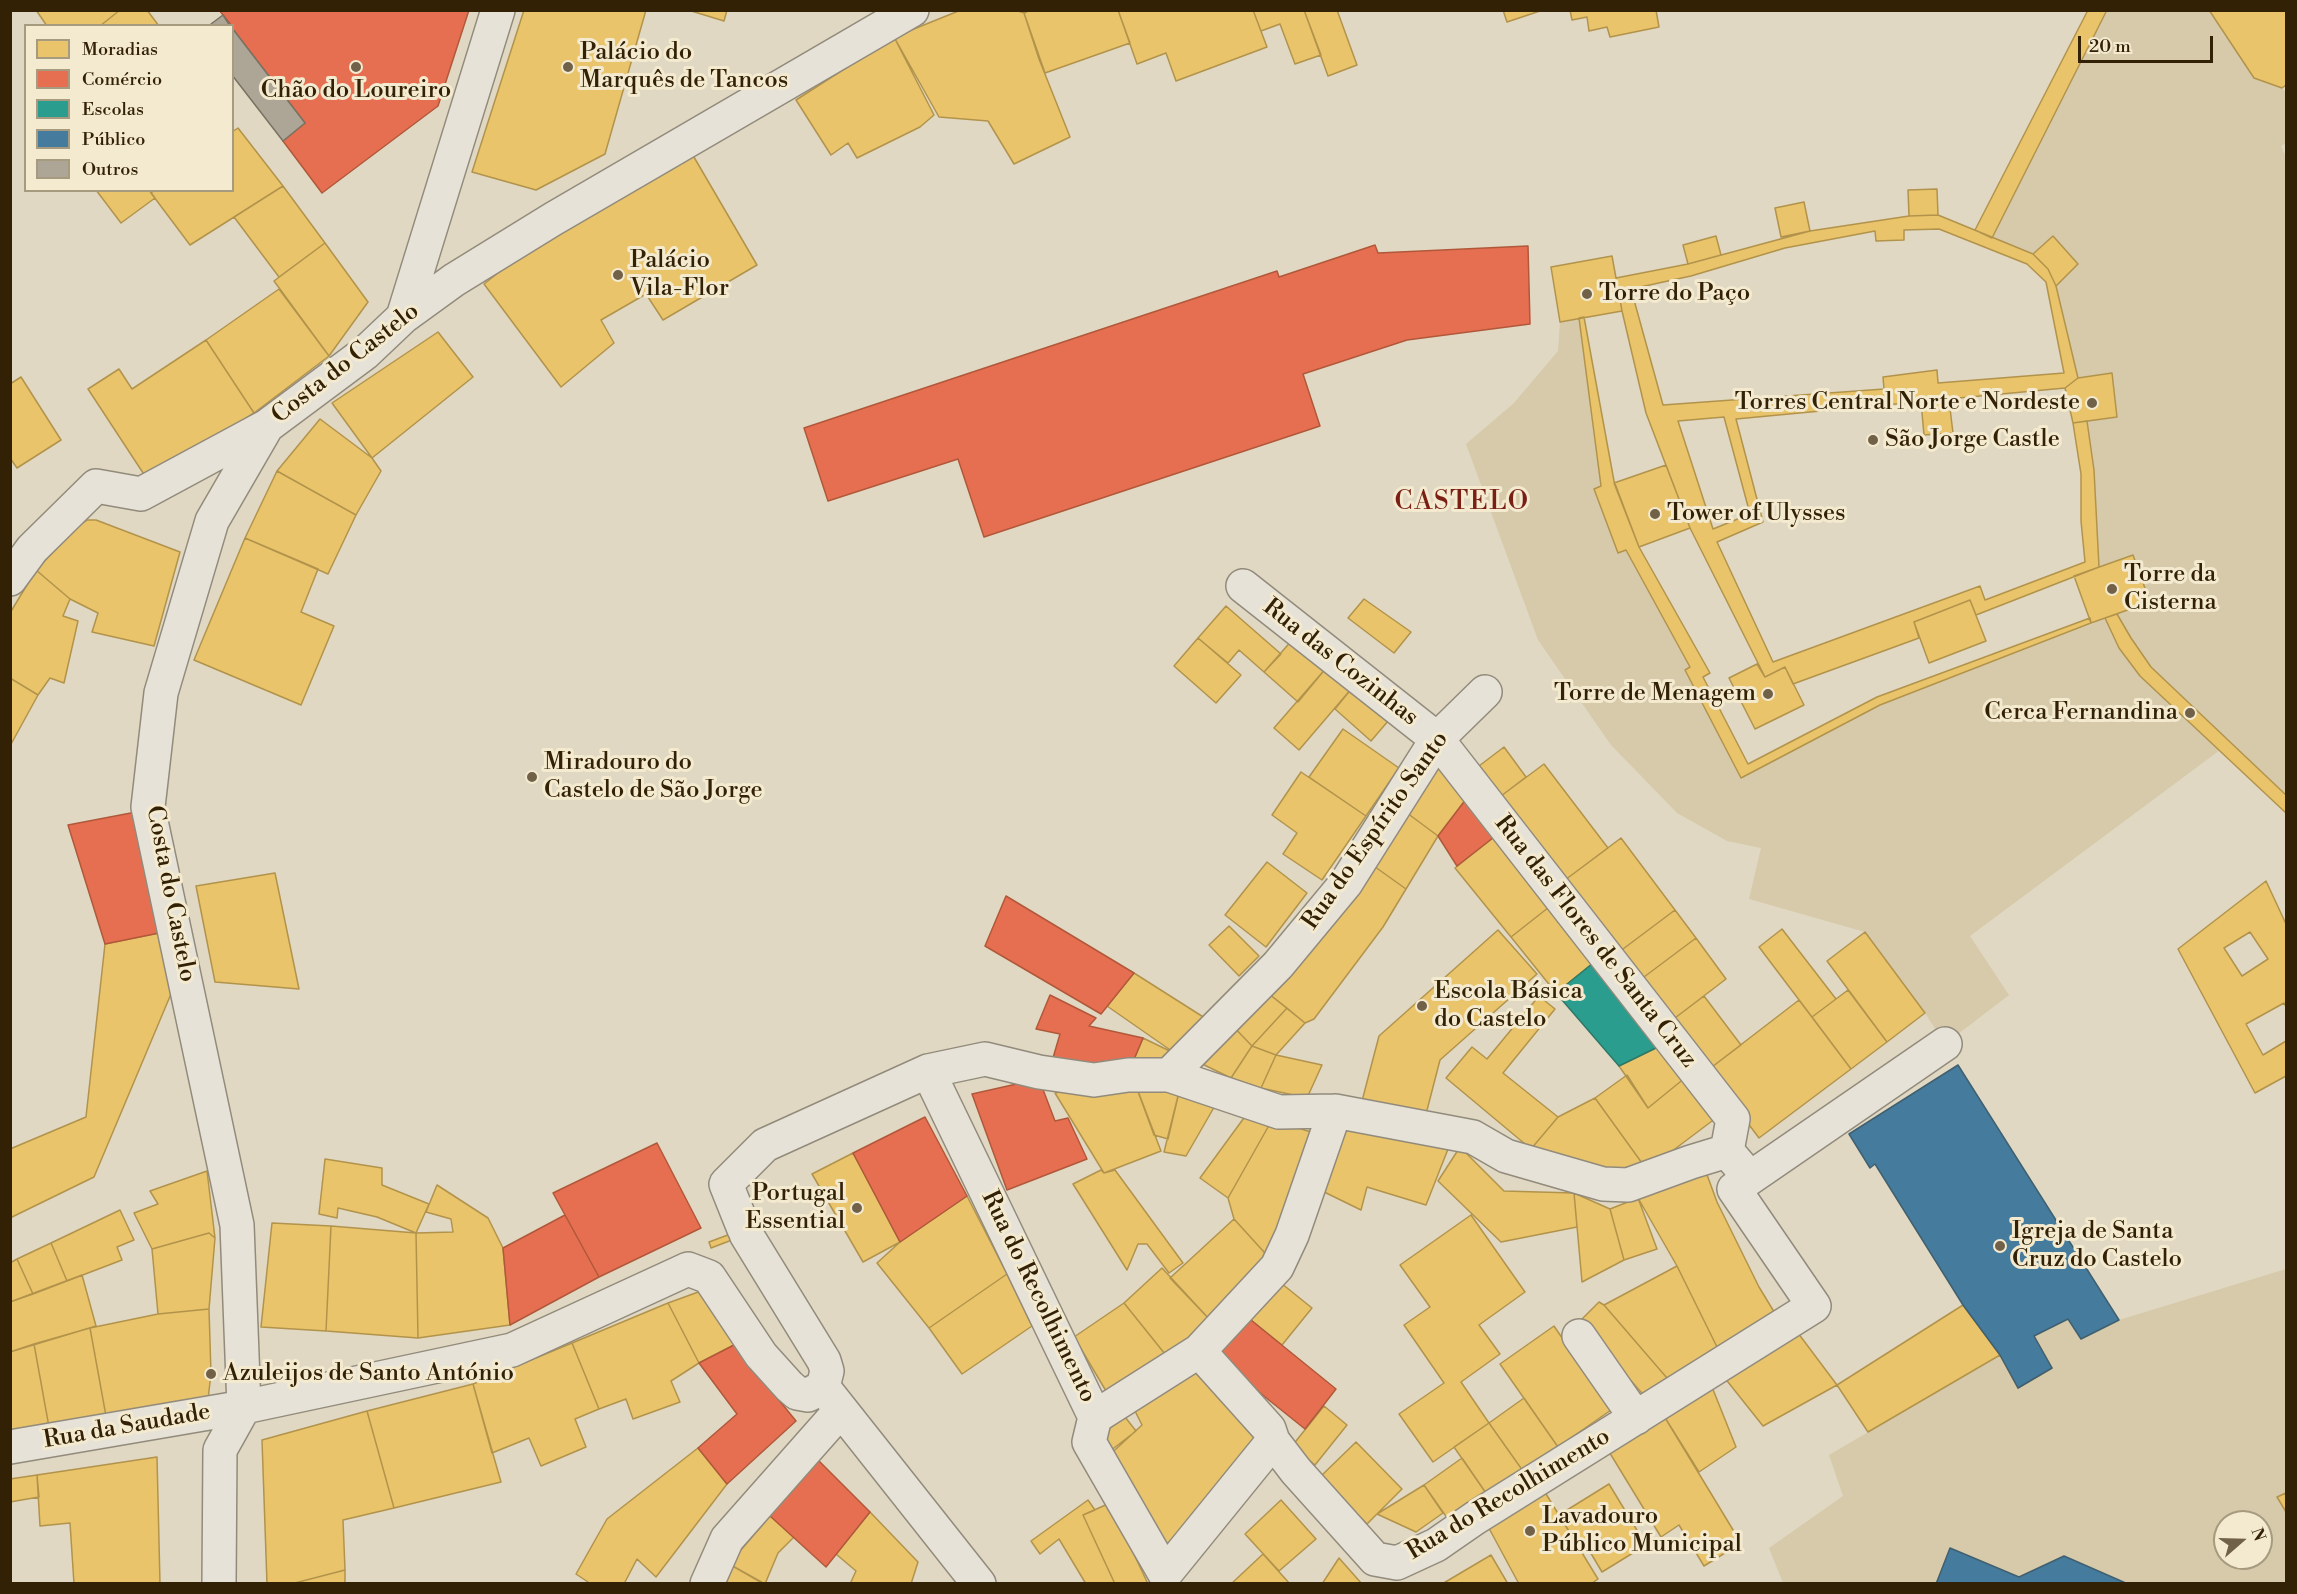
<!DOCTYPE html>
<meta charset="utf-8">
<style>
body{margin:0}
#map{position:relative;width:2297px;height:1594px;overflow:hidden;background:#e0d8c2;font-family:"Libre Bodoni",serif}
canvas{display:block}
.frame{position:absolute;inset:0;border:12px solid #332106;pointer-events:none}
.legend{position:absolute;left:24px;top:24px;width:210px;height:168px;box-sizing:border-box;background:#f3eacf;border:2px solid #a69a7f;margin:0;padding:8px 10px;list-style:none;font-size:18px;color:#332106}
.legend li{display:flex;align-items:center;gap:12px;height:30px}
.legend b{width:30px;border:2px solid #a69a7f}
.north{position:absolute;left:2213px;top:1510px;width:60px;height:60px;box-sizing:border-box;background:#f3eacf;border:2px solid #a69a7f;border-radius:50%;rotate:70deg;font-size:16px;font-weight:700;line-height:24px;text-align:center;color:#332106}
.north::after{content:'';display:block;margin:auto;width:21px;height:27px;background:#706148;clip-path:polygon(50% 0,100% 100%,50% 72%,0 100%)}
.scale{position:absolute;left:2078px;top:36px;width:135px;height:27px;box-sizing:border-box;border:3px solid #332106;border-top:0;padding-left:8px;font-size:18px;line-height:21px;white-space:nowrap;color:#332106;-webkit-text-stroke:4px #f3eacf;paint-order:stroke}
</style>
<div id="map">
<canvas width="2297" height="1594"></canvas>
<div class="frame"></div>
<ul class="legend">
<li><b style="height:16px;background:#e9c46a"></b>Moradias</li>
<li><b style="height:16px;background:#e76f51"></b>Comércio</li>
<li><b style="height:16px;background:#2a9d8f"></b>Escolas</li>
<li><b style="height:16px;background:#457b9d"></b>Público</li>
<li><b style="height:16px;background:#ada696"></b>Outros</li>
</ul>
<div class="north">N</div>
<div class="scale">20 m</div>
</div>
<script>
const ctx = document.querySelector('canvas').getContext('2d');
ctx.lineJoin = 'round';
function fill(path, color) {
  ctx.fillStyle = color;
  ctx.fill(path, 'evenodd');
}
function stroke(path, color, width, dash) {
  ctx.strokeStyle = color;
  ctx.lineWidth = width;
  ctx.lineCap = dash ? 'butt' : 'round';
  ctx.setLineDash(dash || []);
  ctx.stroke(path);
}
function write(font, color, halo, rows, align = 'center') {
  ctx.font = font + ' "Libre Bodoni",serif';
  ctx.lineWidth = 6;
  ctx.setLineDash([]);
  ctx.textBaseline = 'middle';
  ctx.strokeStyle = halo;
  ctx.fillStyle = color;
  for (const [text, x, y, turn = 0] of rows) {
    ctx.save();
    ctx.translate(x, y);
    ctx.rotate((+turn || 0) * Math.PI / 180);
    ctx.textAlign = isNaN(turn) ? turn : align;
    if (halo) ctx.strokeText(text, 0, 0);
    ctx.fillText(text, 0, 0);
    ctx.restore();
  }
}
fill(new Path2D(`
 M2107,11H2209L2254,78L2282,88L2286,92V143L2281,146L2286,157V795L2151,667L2131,638L2119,648L2220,750L1970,936L2009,995L1945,1044L1925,1013L1865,932L1749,899L1761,848L1727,841L1677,813L1611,745L1538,640L1466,444L1514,403L1558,351L1560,322L1579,318L1601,486L1594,490L1618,552L1626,550L1690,667L1686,671L1741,778L1880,705L2149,602L2133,555L2099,567L2094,470L2087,421L2117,416L2112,373L2078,378L2056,286L2078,264L2053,236L2033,254L1992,238Z
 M2286,1269V1493L2277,1497L2286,1512V1583H2128L2064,1556L2019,1577L1951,1548L1936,1583H1783L1769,1548L1843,1496L1829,1455L2000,1355L2018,1388L2052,1368L2034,1336L2068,1319L2081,1339L2119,1320ZM2225,1522H2261V1558H2225Z`), '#d6caaa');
const homes = new Path2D(`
 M36,10H120L100,26H47Z
 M120,10H147L159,26H100Z
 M524,10H646L605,154L536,190L472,172Z
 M688,10H727L724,21Z
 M961,10H1015L1024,13L1039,59L1070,137L1014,164L988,121L939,117L894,37Z
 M1031,10H1118L1130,43L1045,73L1024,13Z
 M1118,10H1253L1267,47L1176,81L1166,53L1137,64Z
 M1253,10H1304L1321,55L1295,64L1280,24L1261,31Z
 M1304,10H1337L1357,65L1328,76Z
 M1503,10H1543L1507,22Z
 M1570,10H1656L1659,27L1610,37L1607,27L1589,31L1587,17L1572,20Z
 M2088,10H2107L1992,238L1975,230Z
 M2209,10H2286V85L2282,88L2254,78Z
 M894,37L934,115L920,127L857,158L848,143L831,155L796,100Z
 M238,128L283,186L190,245L151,193L155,190H232V132Z
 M691,152L757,265L663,320L646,294L601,320L614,343L561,387L484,284L537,242Z
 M283,186L325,243L279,277L234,217Z
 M1937,189L1938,215L1909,216L1908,190Z
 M96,190H149L155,198L121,223Z
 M1804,202L1810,231L1781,237L1775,208Z
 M1938,215L2033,254L2048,269L2056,286L2078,378L2065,388L1736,419L1763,522L1717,542L1773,662L1980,586L1985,600L2085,562L2081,521V474L2073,423L2087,421L2094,470L2099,567L1976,615L1970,600L1914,622L1919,638L1793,684L1785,667L1765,677L1690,528L1646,413L1622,311L1616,278L1688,264L1810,231L1909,216ZM1939,229L2027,264L2046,282L2064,373L1938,383L1937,370L1883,377L1884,389L1663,405L1631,289L1691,276L1785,248L1875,231L1876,241L1904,240V230ZM1724,417L1750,514L1713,529L1678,421Z
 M1716,236L1721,255L1688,264L1683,245Z
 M2053,236L2078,264L2056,286L2048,269L2033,254Z
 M325,243L368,302L329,356L274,281Z
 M1612,256L1622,311L1560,322L1551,267Z
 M279,289L329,356L254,413L206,340Z
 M1584,317L1614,481L1639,547L1710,673L1703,677L1748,764L1877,697L2090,618L2091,623L1880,705L1741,778L1685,670L1690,667L1626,550L1618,553L1594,489L1601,486L1579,318Z
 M438,332L473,377L372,458L332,403Z
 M206,340L254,413L149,482L88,389L119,369L132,389Z
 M2112,373L2117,417L2073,423L2065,388L2078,378Z
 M21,377L61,440L17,468L10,458V384Z
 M1949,400L1953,433L1924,435L1921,402Z
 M320,419L372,458L381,471L356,515L277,471Z
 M1666,465L1690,528L1639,547L1614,483Z
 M277,471L356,515L328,574L245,538Z
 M87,520H96L180,552L154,646L92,632L98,613L70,599L36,570L79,525Z
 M245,538L318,569L301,612L334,626L301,705L194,660Z
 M2133,555L2150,602L2091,623L2074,576Z
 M36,570L70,599L63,616L78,621L64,683L50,678L38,695L10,678V613Z
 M1364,599L1411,632L1394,653L1348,618Z
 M1970,600L1986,641L1929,663L1914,622Z
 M1226,606L1281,654L1264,672L1239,650L1228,663L1198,638Z
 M2117,614L2131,638L2151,667L2286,795V813L2140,676L2119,648L2105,618Z
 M1198,638L1241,675L1216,703L1174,666Z
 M1294,638L1327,667L1298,702L1264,672Z
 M1757,664L1765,677L1785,667L1804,705L1755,729L1729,678Z
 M1327,667L1352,688L1299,750L1274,728Z
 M10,678L38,695L10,746Z
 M1352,688L1389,720L1371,741L1335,709Z
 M1343,729L1399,768L1366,816L1309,777Z
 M1504,747L1526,777L1501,796L1479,766Z
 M1446,756L1473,790L1438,836L1403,810Z
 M1544,764L1608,848L1565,880L1501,796Z
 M1301,772L1366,816L1322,880L1283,854L1297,833L1272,815Z
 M1403,810L1438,836L1406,889L1371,864Z
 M1503,830L1558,900L1511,937L1455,868Z
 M1621,838L1675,910L1619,952L1565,880Z
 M1267,862L1307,893L1266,947L1225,915Z
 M1371,864L1406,889L1383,927L1314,1019L1305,1023L1264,990Z
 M275,873L299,989L215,982L196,886Z
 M2266,881L2286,924V1007L2284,1003L2246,1024L2263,1055L2286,1041V1076L2255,1093L2178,949ZM2250,932L2268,959L2242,976L2224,948Z
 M1558,900L1603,955L1556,993L1511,937Z
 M1675,910L1696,938L1640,980L1619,952Z
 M1229,926L1259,956L1239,976L1209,945Z
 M1782,929L1836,999L1812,1017L1759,947Z
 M1498,930L1537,974L1440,1060L1425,1118L1362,1101L1379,1036Z
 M164,932L176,982L94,1177L10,1218V1149L86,1117L105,944Z
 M1865,932L1925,1013L1887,1042L1827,961Z
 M1696,938L1726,979L1671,1021L1640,980Z
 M1134,973L1208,1020L1176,1054L1107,1006Z
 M1264,990L1287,1008L1252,1046L1226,1019Z
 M1848,990L1887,1042L1851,1069L1812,1017Z
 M1539,996L1555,1009L1503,1073L1558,1117L1531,1149L1446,1078L1472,1047L1487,1059Z
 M1704,996L1741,1045L1708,1070L1671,1021Z
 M1799,1000L1851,1069L1759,1138L1708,1070Z
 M1287,1008L1305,1023L1276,1055L1252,1046Z
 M1226,1019L1252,1046L1231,1078L1194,1060Z
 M1143,1038L1176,1054L1167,1067L1130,1069Z
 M1662,1045L1691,1073L1648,1108L1619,1066Z
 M1252,1046L1276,1055L1261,1088L1231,1078Z
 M1276,1055L1322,1065L1307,1098L1261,1088Z
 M1691,1073L1720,1115L1647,1170L1595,1098L1627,1075L1648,1108Z
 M1133,1078L1180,1088L1168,1139L1154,1135Z
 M1133,1078L1161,1151L1104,1173L1055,1093Z
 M1180,1088L1220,1097L1186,1156L1164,1152Z
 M1595,1098L1647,1170L1621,1176L1531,1149L1558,1117Z
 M1249,1111L1272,1120L1228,1198L1200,1178Z
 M1337,1119L1450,1144L1426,1205L1367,1187L1361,1210L1316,1188Z
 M1272,1120L1311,1132L1274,1263L1234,1219L1228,1198Z
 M1460,1147L1504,1191L1574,1193L1577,1227L1501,1242L1438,1181Z
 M853,1153L900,1242L863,1262L812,1174Z
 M325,1159L382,1168V1185L429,1204L416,1233L377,1217L338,1208L337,1218L319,1214Z
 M1101,1170L1104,1173L1115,1170L1183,1263L1169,1273L1147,1244H1138L1127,1270L1073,1184Z
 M207,1171L215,1238L209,1233L152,1249L134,1213L158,1204L150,1191Z
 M1706,1172L1717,1202L1759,1287L1776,1315L1719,1351L1677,1266L1638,1198Z
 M437,1185L488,1218L503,1248L510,1325L418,1338L416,1233L453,1232L451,1219L426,1212Z
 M1574,1193L1610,1209L1624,1260L1582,1282Z
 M967,1196L1007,1274L929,1328L877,1263L900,1242Z
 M1638,1198L1657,1249L1624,1260L1610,1209Z
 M120,1210L134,1240L117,1247L122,1260L67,1281L51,1243Z
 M1471,1215L1525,1292L1479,1325L1500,1354L1461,1382L1489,1423L1433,1462L1399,1414L1444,1383L1404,1325L1430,1307L1400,1265Z
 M776,1217L779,1222L711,1248L709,1242Z
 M1234,1219L1274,1263L1211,1321L1170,1278Z
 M272,1223L331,1226L326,1331L261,1327Z
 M331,1226L416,1233L418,1338L326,1331Z
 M209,1233L215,1238L209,1309L158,1314L152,1249Z
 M51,1243L67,1281L33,1294L17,1259Z
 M17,1259L33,1294L10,1302V1263Z
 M1677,1266L1719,1351L1673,1385L1604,1305Z
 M1162,1268L1211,1321L1169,1359L1124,1303Z
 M1007,1274L1032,1326L962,1374L929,1328Z
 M82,1275L96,1326L10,1352V1302Z
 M1271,1275L1312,1308L1282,1345L1241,1312Z
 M701,1291L706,1296L734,1345L699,1363L668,1303Z
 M1599,1302L1604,1305L1673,1385L1648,1400L1579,1322Z
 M668,1303L699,1363L671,1381L680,1402L633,1419L626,1399L599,1409L572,1343Z
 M1124,1303L1169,1359L1109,1396L1074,1337Z
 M1963,1305L2000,1355L1868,1432L1837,1385Z
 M209,1309L211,1374L208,1399L106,1416L90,1328L158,1314Z
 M1554,1326L1611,1410L1558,1447L1500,1364Z
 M90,1328L106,1416L49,1427L34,1344Z
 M1795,1329L1837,1385L1763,1426L1720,1372Z
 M2034,1336L2052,1368L2018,1388L2000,1355Z
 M572,1343L599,1409L575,1419L586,1447L541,1466L529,1438L492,1453L473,1384Z
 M34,1344L49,1427L10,1434V1352Z
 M1200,1364L1261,1436L1168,1552L1104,1460L1142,1425L1132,1405Z
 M1710,1382L1736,1447L1699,1472L1664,1416Z
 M473,1384L501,1482L394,1508L367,1411Z
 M1524,1398L1558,1447L1523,1471L1489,1423Z
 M1324,1406L1347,1425L1315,1465L1292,1446Z
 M367,1411L394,1508L343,1520L345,1570L291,1584H267L262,1440Z
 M1664,1416L1741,1543L1704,1566L1679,1525L1661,1537L1608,1450Z
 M1125,1417L1136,1431L1105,1455L1094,1440Z
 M1489,1423L1523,1471L1488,1496L1454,1447Z
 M1356,1442L1402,1489L1367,1524L1320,1477Z
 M698,1448L727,1484L656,1577L637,1559L624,1584H591L576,1574L607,1519Z
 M157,1457L160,1584H74L70,1523L40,1526L37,1475Z
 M1462,1458L1488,1496L1450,1522L1424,1485Z
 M37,1475L39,1497L10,1502V1479Z
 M1540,1484L1598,1579L1591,1584H1519L1484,1519Z
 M1609,1484L1646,1545L1602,1572L1583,1540L1577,1544L1559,1515Z
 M1424,1485L1443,1513L1416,1532L1377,1514Z
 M2286,1493V1512L2277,1497Z
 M1088,1500L1095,1510L1083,1515L1115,1584H1086L1059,1539L1040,1554L1031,1541Z
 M1281,1500L1316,1539L1279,1571L1245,1534Z
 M1110,1503L1148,1584H1115L1083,1515Z
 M870,1512L918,1562L911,1584H850L856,1571L836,1554Z
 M770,1516L795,1536L778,1553L765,1584L729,1564Z
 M1263,1554L1290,1584H1231Z
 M1491,1555L1508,1584H1442Z
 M1339,1558L1362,1584H1322Z
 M729,1564L764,1584H721Z
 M345,1570V1584H291Z`);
fill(homes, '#e9c46a');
stroke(homes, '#b2934c', 1.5);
const shops = new Path2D(`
 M219,10H469L438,106L322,193L283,141L305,123L232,28V26Z
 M1375,245L1378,253L1528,246L1530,324L1407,340L1303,374L1320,426L984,537L958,459L828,501L804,428L1277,271L1279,277Z
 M1473,790L1503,830L1457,866L1438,836Z
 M136,812L164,932L105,944L68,825Z
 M1006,896L1134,973L1101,1014L985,946Z
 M1050,995L1096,1018L1089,1026L1143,1038L1130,1069L1050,1068L1060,1034L1036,1029Z
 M1039,1079L1055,1121L1068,1118L1087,1159L1007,1190L972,1094Z
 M925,1117L967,1196L900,1242L853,1153Z
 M657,1143L701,1228L599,1277L553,1193Z
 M565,1215L599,1277L510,1325L503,1248Z
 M1241,1312L1336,1389L1305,1429L1209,1352Z
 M734,1345L796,1421L727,1484L698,1448L737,1414L699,1363Z
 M817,1459L870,1512L826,1567L770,1516Z`);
fill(shops, '#e76f51');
stroke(shops, '#b1583a', 1.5);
const schools = new Path2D(`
 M1603,955L1662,1045L1619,1066L1556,993Z`);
fill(schools, '#2a9d8f');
stroke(schools, '#2d7866', 1.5);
const public = new Path2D(`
 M1958,1065L2119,1320L2081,1339L2068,1319L2034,1336L2052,1368L2018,1388L2000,1355L1963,1305L1875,1164L1870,1168L1849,1134Z
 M1950,1548L2019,1577L2064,1556L2128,1584H1936Z`);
fill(public, '#457b9d');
stroke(public, '#406070', 1.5);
const building = new Path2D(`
 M223,15L230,26H210L211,24Z
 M232,28L305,123L283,141L232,75Z`);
fill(building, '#ada696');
stroke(building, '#797263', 1.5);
const minor = new Path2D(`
 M403,317L498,10
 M10,579L32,549L96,486L141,494L267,426
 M1243,586L1437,739L1733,1119L1727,1151
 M928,1071L1095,1417L1089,1442L1165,1574L1273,1441L1296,1471L1375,1559L1397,1563L1436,1545L1475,1518L1814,1306L1734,1189L1750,1178L1727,1151
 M1169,1075L1278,965L1346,883L1437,739L1485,692
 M1750,1178L1945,1044
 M744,1229L726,1184L765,1145L928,1071L985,1059L1039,1072L1094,1080L1128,1075H1169L1279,1112L1335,1111L1473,1137L1506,1156L1603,1184L1628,1185L1691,1162L1727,1151
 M746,1234L824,1361L827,1371L823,1387
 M1579,1336L1636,1418
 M1199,1351L1269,1429L1273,1441
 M823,1387L979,1584
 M244,1407L237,1225L148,807L161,693L212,521L267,426L365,353L403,317L454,280L553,219L912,10
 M1095,1417L1199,1351L1277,1267L1292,1235L1335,1111
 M10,1447L244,1407L512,1350L688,1269L709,1277L761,1355L789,1386L797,1393L808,1395L823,1387
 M219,1584L220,1450L244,1407
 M707,1584L727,1539L841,1410`);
stroke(minor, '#928b7c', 36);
stroke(minor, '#e6e2d7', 33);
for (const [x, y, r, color] of [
 [356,67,6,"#706148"],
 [568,67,6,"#706148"],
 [618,275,6,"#706148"],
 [1587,294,6,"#706148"],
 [2092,403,6,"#706148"],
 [1873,440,6,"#706148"],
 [1655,514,6,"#706148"],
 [2112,589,6,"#706148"],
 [1768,694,6,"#706148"],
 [2190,713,6,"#706148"],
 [532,777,6,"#706148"],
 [1422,1006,6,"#706148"],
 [857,1208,6,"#706148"],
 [2000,1246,6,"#706148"],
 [211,1374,6,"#706148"],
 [1530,1531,6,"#706148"]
]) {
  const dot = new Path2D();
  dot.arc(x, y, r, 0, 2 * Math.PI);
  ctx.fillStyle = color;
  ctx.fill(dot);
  stroke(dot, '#f3eacf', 2);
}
write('24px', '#332106', '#f3eacf', [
 ["Palácio do",580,53],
 ["Marquês de Tancos",580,81],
 ["Chão do Loureiro",356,91,"center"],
 ["Palácio",630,261],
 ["Vila-Flor",630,289],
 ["Torre do Paço",1599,294],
 ["Torres Central Norte e Nordeste",2080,403,"right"],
 ["São Jorge Castle",1885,440],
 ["Tower of Ulysses",1667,514],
 ["Torre da",2124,575],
 ["Cisterna",2124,603],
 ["Torre de Menagem",1756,694,"right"],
 ["Cerca Fernandina",2178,713,"right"],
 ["Miradouro do",544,763],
 ["Castelo de São Jorge",544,791],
 ["Escola Básica",1434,992],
 ["do Castelo",1434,1020],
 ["Portugal",845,1194,"right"],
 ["Essential",845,1222,"right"],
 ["Igreja de Santa",2012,1232],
 ["Cruz do Castelo",2012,1260],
 ["Azuleijos de Santo António",223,1374],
 ["Lavadouro",1542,1517],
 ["Público Municipal",1542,1545]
], 'left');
write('24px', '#332106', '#f3eacf', [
 ["Costa do Castelo",346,364,-38],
 ["Rua das Cozinhas",1340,663,38],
 ["Rua do Espírito Santo",1376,831,-55],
 ["Costa do Castelo",170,894,79],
 ["Rua das Flores de Santa Cruz",1595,942,52],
 ["Rua do Recolhimento",1038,1297,64],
 ["Rua da Saudade",127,1427,-10],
 ["Rua do Recolhimento",1509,1495,-31]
]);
ctx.letterSpacing = '1.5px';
write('26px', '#7a1f14', '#f3eacf', [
 ["CASTELO",1462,503]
]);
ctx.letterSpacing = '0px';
</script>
